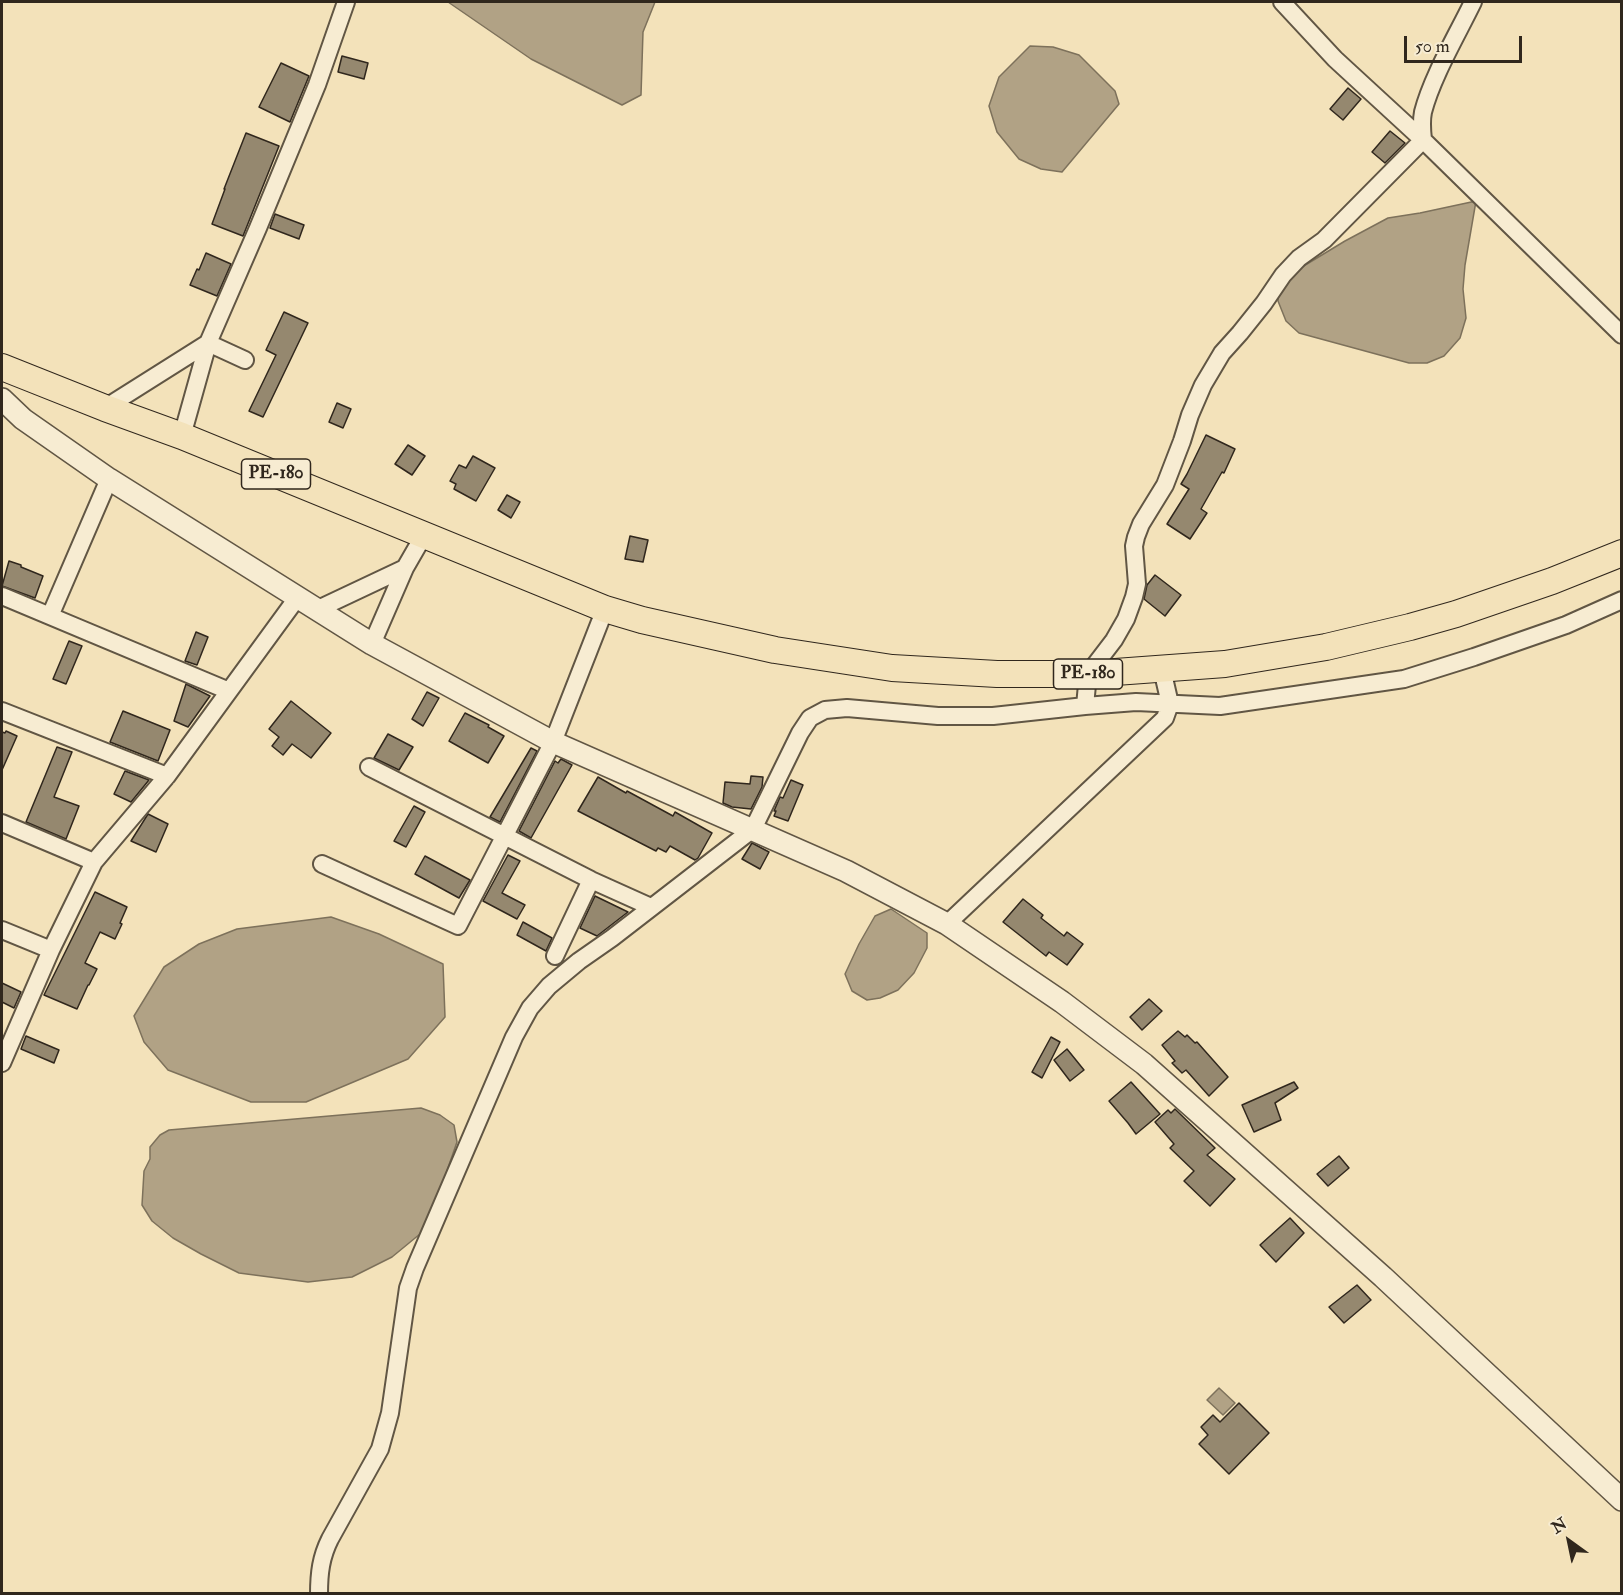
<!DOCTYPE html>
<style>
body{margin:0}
#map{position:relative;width:1623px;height:1595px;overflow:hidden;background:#f3e2ba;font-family:"IM FELL Double Pica",serif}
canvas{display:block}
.frame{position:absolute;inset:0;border:3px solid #30271d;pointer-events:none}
.north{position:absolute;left:1539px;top:1511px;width:60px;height:60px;-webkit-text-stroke:4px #f7ecd2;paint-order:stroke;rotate:327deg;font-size:16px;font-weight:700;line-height:24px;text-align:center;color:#30271d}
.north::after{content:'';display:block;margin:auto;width:21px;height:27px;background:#30271d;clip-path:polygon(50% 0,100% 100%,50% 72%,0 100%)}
.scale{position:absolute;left:1404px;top:36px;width:118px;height:27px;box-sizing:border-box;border:3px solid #30271d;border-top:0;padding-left:8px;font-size:18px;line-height:21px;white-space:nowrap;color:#30271d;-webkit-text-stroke:4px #f7ecd2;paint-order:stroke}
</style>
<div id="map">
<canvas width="1623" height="1595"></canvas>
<div class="frame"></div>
<div class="north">N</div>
<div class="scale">50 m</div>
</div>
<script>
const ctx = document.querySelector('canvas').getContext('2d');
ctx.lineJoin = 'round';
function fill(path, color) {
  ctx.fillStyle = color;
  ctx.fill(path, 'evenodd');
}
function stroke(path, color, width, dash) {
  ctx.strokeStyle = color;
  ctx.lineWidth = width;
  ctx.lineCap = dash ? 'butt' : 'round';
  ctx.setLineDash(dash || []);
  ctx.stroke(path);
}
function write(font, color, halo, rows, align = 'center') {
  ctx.font = font + ' "IM FELL Double Pica",serif';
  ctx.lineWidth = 5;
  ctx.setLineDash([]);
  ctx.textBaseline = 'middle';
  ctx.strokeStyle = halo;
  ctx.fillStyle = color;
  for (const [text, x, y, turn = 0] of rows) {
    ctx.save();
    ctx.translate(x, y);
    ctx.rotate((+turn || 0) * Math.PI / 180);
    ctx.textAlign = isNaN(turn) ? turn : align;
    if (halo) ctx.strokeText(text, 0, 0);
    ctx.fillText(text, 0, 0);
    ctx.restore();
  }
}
const water = new Path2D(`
 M448,2H655L643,32L641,95L622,105L531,59Z
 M1030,46L1053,47L1079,55L1115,91L1119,104L1062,172L1041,169L1019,159L997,132L989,106L999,77Z
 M1476,201L1465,265L1463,289L1466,318L1460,338L1444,356L1427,363H1409L1299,333L1286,321L1278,301L1279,290L1297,270L1345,241L1388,218L1420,213Z
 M891,909L927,933V948L914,973L898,990L880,998L867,1000L852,991L845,974L859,944L875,916Z
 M331,917L379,934L443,964L445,1017L408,1059L306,1102H251L168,1070L144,1042L134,1016L164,967L199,944L237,929Z
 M421,1108L440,1115L454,1125L457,1142L442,1185L420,1234L392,1257L352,1277L308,1282L239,1273L201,1254L173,1238L152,1221L142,1205L144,1171L150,1159V1147L160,1135L169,1130Z
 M1219,1388L1235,1403L1223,1415L1207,1400Z`);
fill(water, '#b1a285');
stroke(water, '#7d715b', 1.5);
const building = new Path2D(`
 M342,56L368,63L364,79L338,72Z
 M281,63L309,76L290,122L259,107Z
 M1348,88L1361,99L1343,120L1330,109Z
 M1390,131L1405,143L1385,163L1372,152Z
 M246,133L279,146L243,236L212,224L225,189H224Z
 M275,214L304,225L299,239L270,228Z
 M206,253L231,264L217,296L190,285L197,269L199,270Z
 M284,312L308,323L263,417L249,411L276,355L266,350Z
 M337,403L351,409L343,428L329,422Z
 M1206,435L1235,449L1224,473L1222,472L1201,509L1207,513L1190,539L1167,524L1189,489L1181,484L1187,474Z
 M408,445L425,456L412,475L395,464Z
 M473,456L495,468L476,501L454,489L456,484L450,481L459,465L466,468Z
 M507,495L520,502L511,518L498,510Z
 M630,536L648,540L643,562L625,559Z
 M9,561L21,565V567L43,576L35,598L2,586Z
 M1155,575L1181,595L1165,616L1144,599L1147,585Z
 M196,632L208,637L197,665L185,661Z
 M69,641L82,646L66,684L53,679Z
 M186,684L210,696L188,727L174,721Z
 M427,692L439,698L423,726L412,719Z
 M291,701L331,733L311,758L292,744L283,755L272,746L279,737L269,729Z
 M123,711L170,730L158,761L110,742Z
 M465,713L489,725L488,727L504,736L488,763L449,741Z
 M6,731L17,736L2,770V732L5,733Z
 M388,734L413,747L399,770L374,758Z
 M57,747L72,752L54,797L79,806L66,839L26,822Z
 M531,748L537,751L500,822L490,817Z
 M561,759L572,765L531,838L519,831L555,761L558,763Z
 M125,771L149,780L131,802L114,794Z
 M751,776L763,777L762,787L751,809L732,807L723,803L725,782L750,784Z
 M598,777L626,793L627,791L673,816L675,812L712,833L698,858L695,860L670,846L666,852L658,848L656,851L578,811Z
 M791,780L803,785L788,821L774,816L776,811H774L780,797L783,798Z
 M414,806L425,812L406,847L394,841Z
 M148,814L168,824L156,852L131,841Z
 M752,843L769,852L760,869L742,859Z
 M508,855L520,861L502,893L525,905L517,919L483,901Z
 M425,856L470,880L459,898L415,874Z
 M95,892L127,907L120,923L122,924L115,939L100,932L85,963L97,969L89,985H88L77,1009L44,995Z
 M595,896L628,912L597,936L580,928Z
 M1023,899L1043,915L1041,918L1064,936L1067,932L1083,944L1067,965L1049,952L1046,956L1003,922Z
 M523,922L552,938L546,951L517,935Z
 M2,983L21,992L14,1008L2,1002Z
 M1149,999L1162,1011L1142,1030L1130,1017Z
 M1178,1031L1185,1037L1187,1035L1195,1043L1197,1042L1228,1077L1209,1096L1186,1070L1182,1073L1172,1063L1175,1061L1162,1045Z
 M26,1036L59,1050L54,1063L21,1049Z
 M1051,1037L1060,1042L1042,1078L1032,1072Z
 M1067,1049L1084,1070L1070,1081L1054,1060Z
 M1131,1082L1160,1114L1136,1134L1128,1123L1109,1101Z
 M1294,1082L1298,1088L1275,1103L1281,1120L1254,1132L1242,1105Z
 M1175,1109L1215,1148L1207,1155L1235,1179L1210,1206L1184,1181L1194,1171L1170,1148L1174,1144L1155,1122L1168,1110L1171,1113Z
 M1339,1156L1349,1168L1328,1186L1317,1174Z
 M1290,1218L1304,1233L1276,1262L1260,1245Z
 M1357,1285L1371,1300L1344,1323L1329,1307Z
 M1239,1403L1269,1433L1229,1474L1199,1444L1208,1435L1201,1427L1213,1415L1220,1422Z`);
fill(building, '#95886f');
stroke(building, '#30271d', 1.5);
const minor = new Path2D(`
 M1282,2L1335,59L1423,140L1622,335
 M105,408L208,343L245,360
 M182,436L208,343L258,228L317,85L346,2
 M2,596L229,691
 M316,610L405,568
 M50,616L109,479
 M372,644L405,568L424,535
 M1085,706L1136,702L1220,706L1404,679L1474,657L1566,625L1622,600
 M2,711L167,776
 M369,767L591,880L651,907
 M2,823L94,862
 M322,864L458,926L553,742L605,609
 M947,924L1165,718L1170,704L1162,669
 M2,930L51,950
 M555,956L591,880
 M2,1063L51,950L94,862L167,776L297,598
 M319,1594C319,1573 321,1557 330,1539L380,1449L390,1413L408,1288L415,1268L514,1037L530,1008L549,986L579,961L612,938L753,829L800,733L810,718L825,710L847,708L938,716H993L1085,706L1088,674L1114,640L1126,619L1134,597L1137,584L1134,546L1136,537L1141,524L1165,485L1182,441L1190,415L1203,385L1222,353L1240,333L1264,303L1283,275L1299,258L1324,240L1423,140C1422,131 1421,122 1423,112C1432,77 1457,35 1473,2`);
const tertiary = new Path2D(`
 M2,399L23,419L109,479L372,644L553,742L846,871L947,924L1062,1002L1144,1064L1383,1277L1622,1500`);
const primary = new Path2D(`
 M2,367L105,408L182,436L605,609L642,620L775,650L892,668L997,674H1088L1225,664L1326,647L1410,627L1456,614L1552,581L1622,553`);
stroke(minor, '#615644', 20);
stroke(tertiary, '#615644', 24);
stroke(primary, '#30271d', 28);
stroke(minor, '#f7ecd2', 16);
stroke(tertiary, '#f7ecd2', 21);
stroke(primary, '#f3e2ba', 26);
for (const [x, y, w] of [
 [276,474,69],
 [1088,674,69]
]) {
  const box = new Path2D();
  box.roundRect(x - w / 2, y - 15, w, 30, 4.5);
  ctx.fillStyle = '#f7ecd2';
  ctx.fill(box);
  stroke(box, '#30271d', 1.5);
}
write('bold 18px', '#30271d', null, [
 ["PE-180",276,474],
 ["PE-180",1088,674]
]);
</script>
